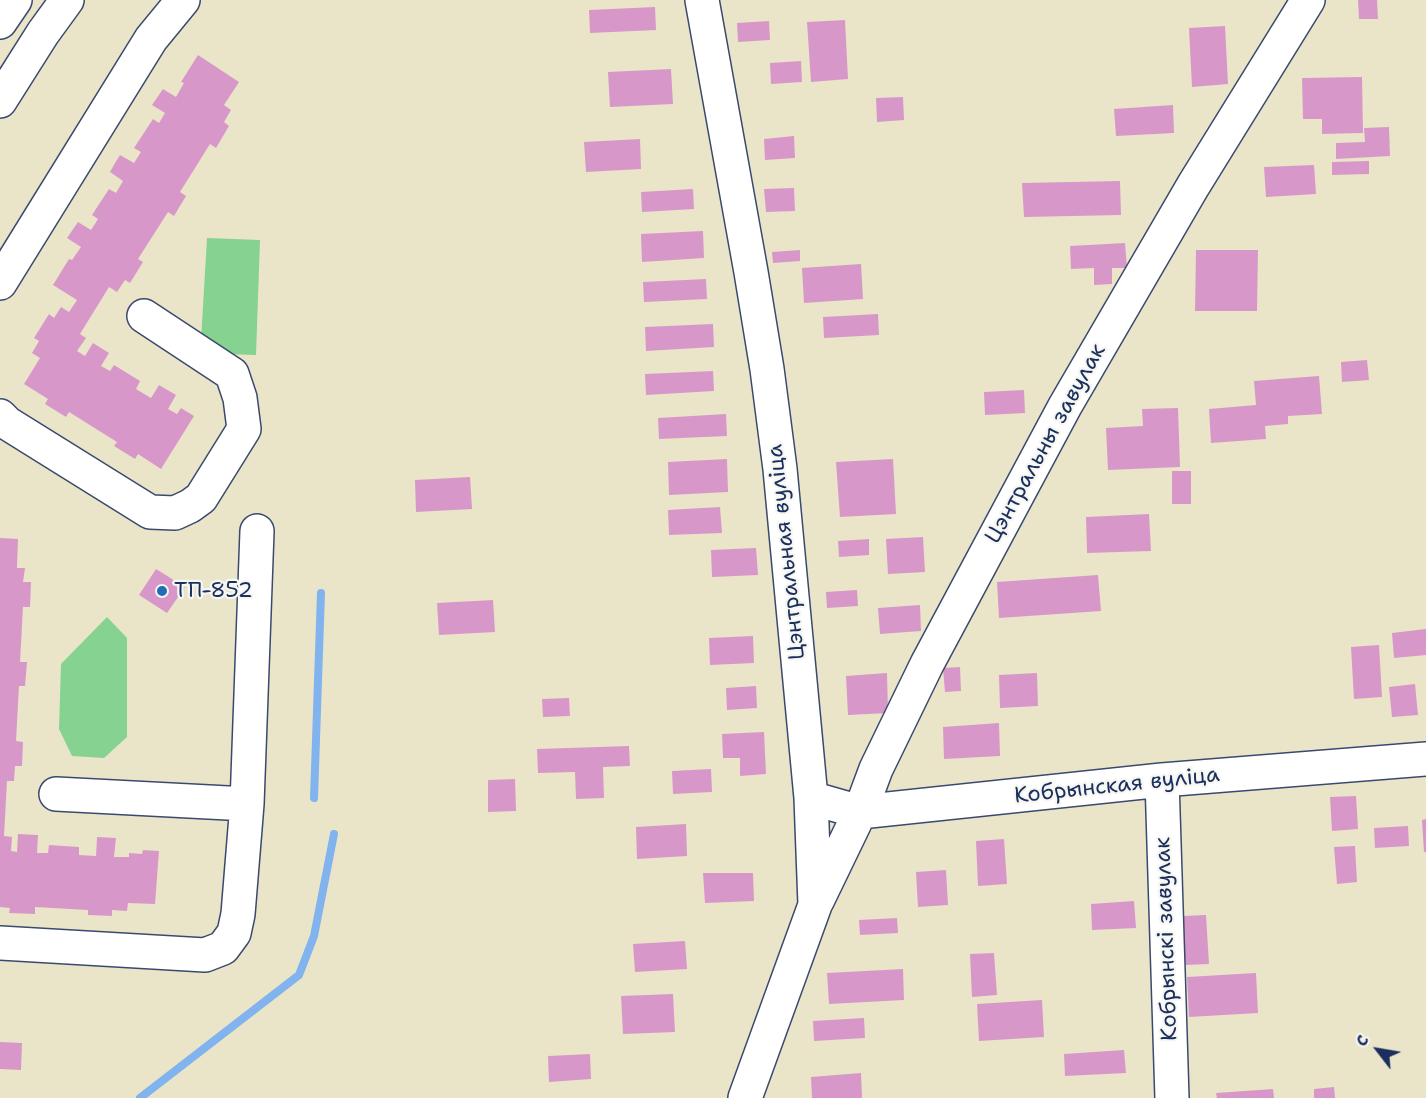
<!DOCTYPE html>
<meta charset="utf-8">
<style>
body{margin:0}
#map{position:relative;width:1426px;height:1098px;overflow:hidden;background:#eae5c9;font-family:"Shantell Sans",sans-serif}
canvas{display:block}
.north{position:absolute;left:1348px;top:1020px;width:60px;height:60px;-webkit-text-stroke:4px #f6f6f2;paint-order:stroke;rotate:301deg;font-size:16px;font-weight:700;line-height:24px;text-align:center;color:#1b2f5e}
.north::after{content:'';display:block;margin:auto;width:21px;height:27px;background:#1b2f5e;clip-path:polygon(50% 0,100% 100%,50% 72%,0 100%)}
</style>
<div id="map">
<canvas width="1426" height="1098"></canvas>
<div class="north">С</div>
</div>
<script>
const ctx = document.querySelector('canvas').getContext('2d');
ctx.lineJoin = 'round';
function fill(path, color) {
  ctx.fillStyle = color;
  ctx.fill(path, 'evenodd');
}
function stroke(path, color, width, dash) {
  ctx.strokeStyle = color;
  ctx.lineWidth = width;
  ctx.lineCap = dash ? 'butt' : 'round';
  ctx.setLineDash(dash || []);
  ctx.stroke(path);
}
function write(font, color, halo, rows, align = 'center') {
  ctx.font = font + ' "Shantell Sans",sans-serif';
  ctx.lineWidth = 4.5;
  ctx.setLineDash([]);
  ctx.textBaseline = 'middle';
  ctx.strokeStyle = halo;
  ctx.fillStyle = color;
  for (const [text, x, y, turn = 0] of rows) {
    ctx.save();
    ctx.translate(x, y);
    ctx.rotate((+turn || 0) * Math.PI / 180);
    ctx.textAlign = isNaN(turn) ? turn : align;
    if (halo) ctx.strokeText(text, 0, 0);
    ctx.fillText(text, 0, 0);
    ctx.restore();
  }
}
fill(new Path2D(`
 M207,238L260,240L256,355L224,354L201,340Z
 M107,617L127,638V737L104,758L72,756L59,729L61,664Z`), '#86d290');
stroke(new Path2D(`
 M314,798L321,593
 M140,1098L299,975L314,936L334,834`), '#81b4ee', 8);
fill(new Path2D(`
 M1358,0H1377L1378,19H1359Z
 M655,7L656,30L590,33L589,10Z
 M845,20L848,79L811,82L807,22Z
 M769,21L770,40L738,42L737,23Z
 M1225,26L1228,84L1192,87L1189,28Z
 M198,55L239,82L224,105L231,110L224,122L229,126L216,148L210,144L180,192L186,196L174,216L168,212L138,259L143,262L130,283L125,280L117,292L109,287L80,334L86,338L77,351L85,356L93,343L109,353L101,366L110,371L114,365L140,381L136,389L151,398L159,385L176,395L168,409L177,414L181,408L194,416L161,469L138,454L135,459L114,446L117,442L69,412L66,417L45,404L48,399L24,384L40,358L32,353L39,341L34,338L49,314L54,318L61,307L69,312L77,300L53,285L69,259L72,260L81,247L67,238L78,222L91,230L98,219L92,215L109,189L116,193L123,181L110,172L115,163L120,155L134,163L141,152L134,148L153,119L159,123L165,113L152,105L163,89L176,97L184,83L181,82Z
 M801,61L802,82L771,84L770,63Z
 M671,69L673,104L610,107L608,72Z
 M1362,77L1363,133L1322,134V119H1303L1302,78Z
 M903,97L904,120L877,122L876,98Z
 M1173,105L1174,133L1116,136L1114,109Z
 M1389,127L1390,156L1336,159V143L1365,142L1364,128Z
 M794,136L795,158L765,160L764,139Z
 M640,139L641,169L586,172L584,142Z
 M1369,161V174L1332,175V162Z
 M1314,165L1316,194L1266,197L1264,167Z
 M1120,181L1121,215L1024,217L1022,183Z
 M794,188L795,211L766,212L764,189Z
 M693,189L694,209L642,212L641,192Z
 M703,231L704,258L642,262L641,234Z
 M1125,243L1127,268H1112V284L1094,285V268L1071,269L1070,246Z
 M800,250V261L773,263L772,252Z
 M1196,250H1258L1257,311H1195Z
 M861,264L863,299L804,303L802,268Z
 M706,279L707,299L644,302L643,282Z
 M878,314L879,335L824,338L823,317Z
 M713,324L714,347L646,351L645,327Z
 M1367,360L1369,380L1342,382L1341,362Z
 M713,371L714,391L646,395L645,374Z
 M1319,376L1322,414L1288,416V424L1265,426L1266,439L1211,443L1209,409L1256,405L1254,381Z
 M1024,390L1025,413L985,415L984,392Z
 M1178,408L1180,467L1108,470L1106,428L1143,426L1142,409Z
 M726,414L727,436L659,439L658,418Z
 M727,459L728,492L669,495L668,462Z
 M893,459L896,514L840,517L836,462Z
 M1172,471H1191V504H1172Z
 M470,477L472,509L416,512L415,480Z
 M720,507L722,533L669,535L668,510Z
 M1149,514L1151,551L1087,553L1086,517Z
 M923,537L925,572L888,574L886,539Z
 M0,538L18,539L17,568H25L23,582H31L30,607H23L20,662H27L25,686H19L16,741L23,742L22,766H15L14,781H7L4,836L12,837L11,851L17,852L18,834L38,835L37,853H48L49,845L79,847V855L96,856L97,837L116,838L114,857H129V853L142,854L143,850L159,851L155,904L128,903L127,911L112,910V916L88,915V910L35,907V914L9,913L10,908L0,907Z
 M869,539V555L839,557L838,541Z
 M756,548L758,575L712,577L711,550Z
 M156,569L185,587L167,613L139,595Z
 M1098,575L1101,611L999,618L997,582Z
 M857,590L858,606L827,608L826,592Z
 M493,600L495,632L439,635L437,603Z
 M920,605L921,631L880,634L878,608Z
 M1426,629V655L1394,658L1392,633Z
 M753,636L754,663L710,665L709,638Z
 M1379,645L1382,697L1354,699L1351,647Z
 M960,667L961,691L945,692L943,668Z
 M887,673L888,713L848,715L846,676Z
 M1037,673L1038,706L1000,708L999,675Z
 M1415,684L1418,715L1392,717L1389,687Z
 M756,686L757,708L727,710L726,688Z
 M569,698L570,716L543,717L542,699Z
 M999,723L1000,756L944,759L943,727Z
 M764,732L766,774L740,776V758H723L722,734Z
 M629,746L630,766L603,767L604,798L576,799L575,772L538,773L537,749Z
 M711,769L712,792L673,794L672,771Z
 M515,779L516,811L488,812V780Z
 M1356,796L1358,829L1332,831L1330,797Z
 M1426,819V852H1424L1422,820Z
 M686,824L687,856L637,859L636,827Z
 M1408,826L1409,846L1375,848L1374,828Z
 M1004,839L1007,884L978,886L976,841Z
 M1355,846L1357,882L1337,884L1334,847Z
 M946,870L948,905L918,907L916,872Z
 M703,873H753L754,901L705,903Z
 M1134,901L1136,928L1092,930L1091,904Z
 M1206,915L1209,964L1185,965L1183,916Z
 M897,918L898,933L860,935L859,920Z
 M685,941L687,969L635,972L633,944Z
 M994,953L997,995L972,997L970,954Z
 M903,969L904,1000L829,1004L827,973Z
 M1256,973L1258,1013L1189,1017L1187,977Z
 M673,994L675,1032L623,1034L621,996Z
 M1042,1000L1044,1037L979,1041L977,1004Z
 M864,1018L865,1038L814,1041L813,1021Z
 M0,1042L22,1043L21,1070L0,1069Z
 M1124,1050L1126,1073L1065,1076L1064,1054Z
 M590,1054L591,1079L549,1082L548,1056Z
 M861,1073L862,1098H812L811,1077Z
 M1334,1087L1335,1098H1314V1089Z
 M1273,1089L1274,1098H1217L1216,1093Z`), '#d798c9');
const minor = new Path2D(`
 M702,0L751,272L767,369L780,469L811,798L815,905L745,1098
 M0,22L15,0
 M0,101L43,33L67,0
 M0,283L151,39L183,0
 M0,416L7,423L150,512L175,513L190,506L201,498L244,429L240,398L232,374L144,316
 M1162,780L1172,1098
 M811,798L860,812L1162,780L1426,759
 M247,804L257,531
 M817,901L860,812L876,769L927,664L1065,406L1193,186L1308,0
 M0,943L205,955L223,948L234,933L238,914L247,804L56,794`);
stroke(minor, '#3a4a6e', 36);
stroke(minor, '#fff', 33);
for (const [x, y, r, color] of [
 [162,591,6,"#1f6fb2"]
]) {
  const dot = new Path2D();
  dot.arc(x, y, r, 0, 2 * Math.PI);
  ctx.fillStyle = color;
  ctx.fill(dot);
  stroke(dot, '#f6f6f2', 2);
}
write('22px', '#1b2f5e', '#f6f6f2', [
 ["Цэнтральны завулак",1046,444,-61],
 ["Цэнтральная вуліца",787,552,-96],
 ["Кобрынская вуліца",1117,786,-6],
 ["Кобрынскі завулак",1167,939,-92]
]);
write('22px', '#1b2f5e', '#f6f6f2', [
 ["ТП-852",174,591]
], 'left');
</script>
